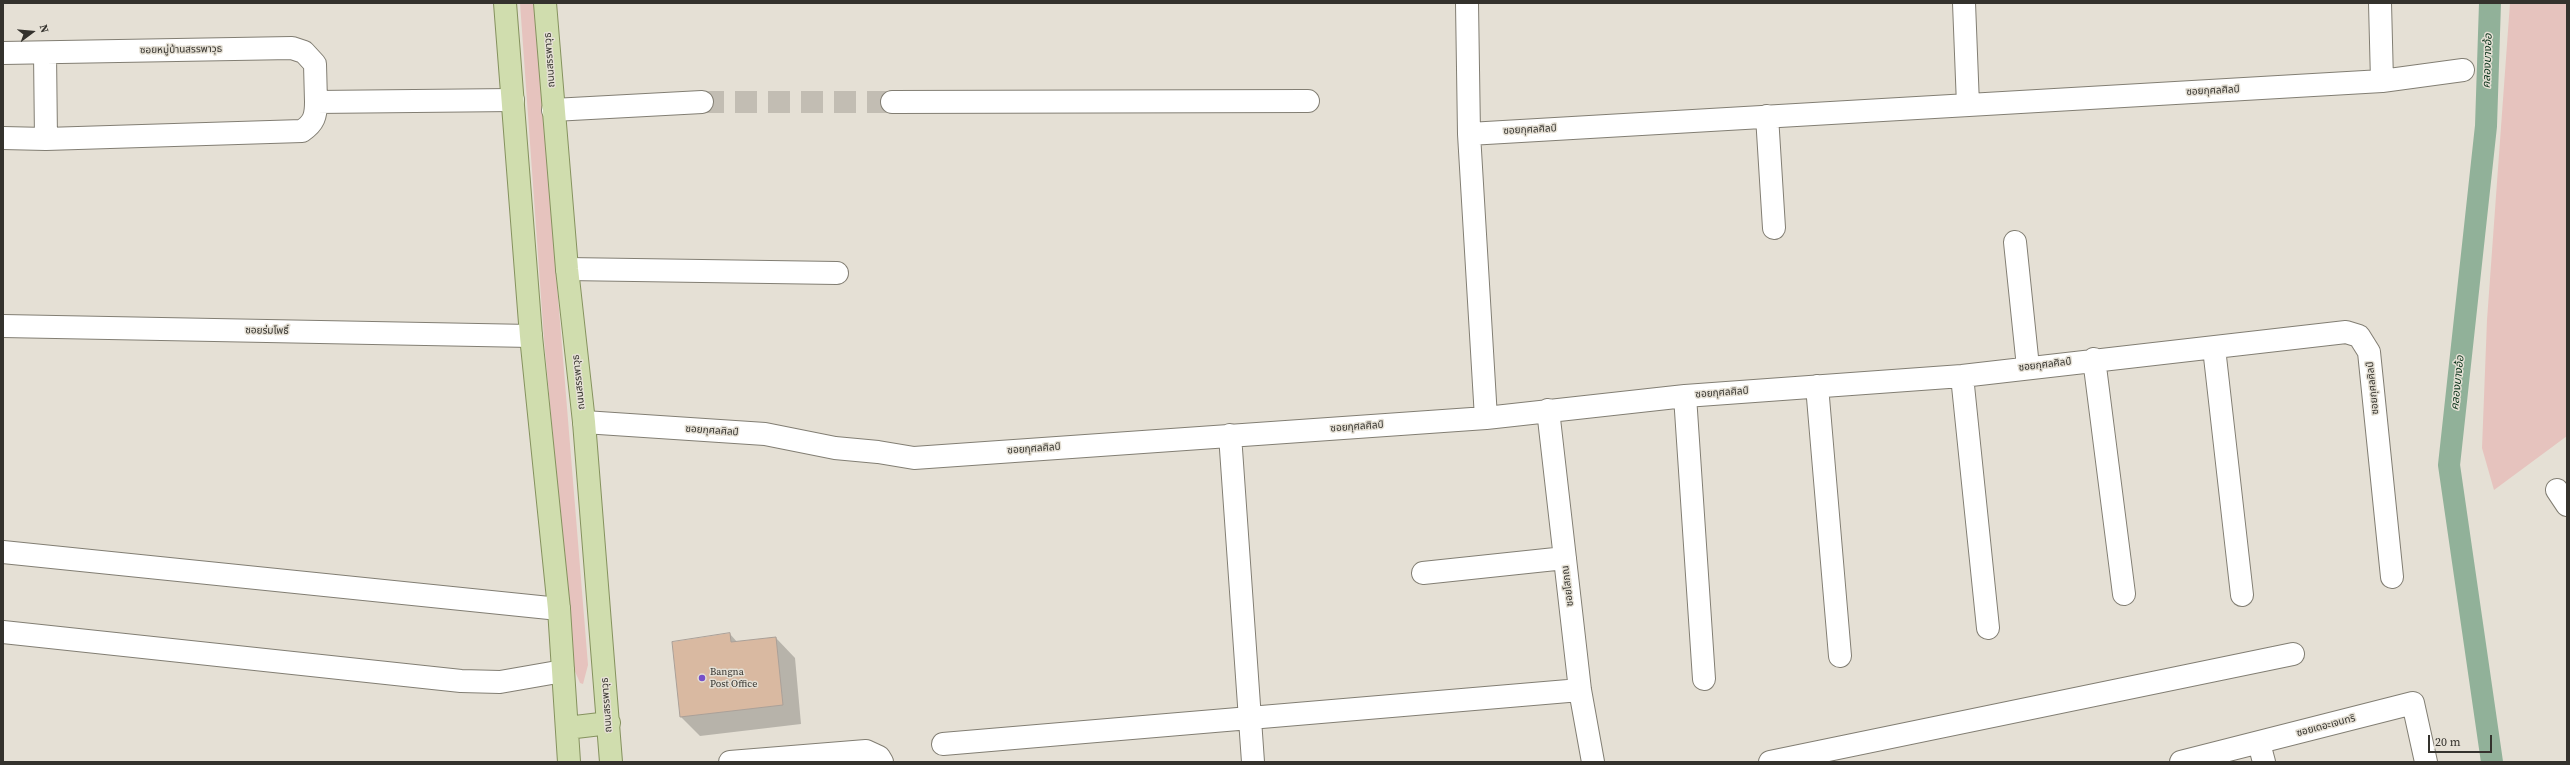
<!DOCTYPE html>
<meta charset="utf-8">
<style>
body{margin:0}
#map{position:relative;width:2570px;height:765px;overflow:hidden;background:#e5e0d5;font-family:"Source Serif 4",serif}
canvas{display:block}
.frame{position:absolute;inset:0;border:4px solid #34322d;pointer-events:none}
.north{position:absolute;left:12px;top:12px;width:40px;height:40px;-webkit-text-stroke:3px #e5e0d5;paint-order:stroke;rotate:74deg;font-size:11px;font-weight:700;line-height:16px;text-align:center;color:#34322d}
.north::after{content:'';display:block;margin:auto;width:14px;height:18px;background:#34322d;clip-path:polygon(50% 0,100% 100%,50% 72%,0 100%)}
.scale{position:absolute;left:2428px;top:735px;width:64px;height:18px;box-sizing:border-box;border:2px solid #34322d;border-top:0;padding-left:5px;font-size:12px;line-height:14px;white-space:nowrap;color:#34322d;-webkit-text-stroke:3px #e5e0d5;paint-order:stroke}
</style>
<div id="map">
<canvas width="2570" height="765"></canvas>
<div class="frame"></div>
<div class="north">N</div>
<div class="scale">20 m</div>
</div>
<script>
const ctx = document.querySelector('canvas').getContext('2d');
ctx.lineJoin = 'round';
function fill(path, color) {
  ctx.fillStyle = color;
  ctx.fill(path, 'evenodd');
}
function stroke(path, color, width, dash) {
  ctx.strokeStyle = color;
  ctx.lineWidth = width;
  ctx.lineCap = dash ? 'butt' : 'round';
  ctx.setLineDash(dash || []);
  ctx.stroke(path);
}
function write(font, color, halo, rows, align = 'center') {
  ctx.font = font + ' "Source Serif 4","Noto Sans Thai",serif';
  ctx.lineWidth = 3;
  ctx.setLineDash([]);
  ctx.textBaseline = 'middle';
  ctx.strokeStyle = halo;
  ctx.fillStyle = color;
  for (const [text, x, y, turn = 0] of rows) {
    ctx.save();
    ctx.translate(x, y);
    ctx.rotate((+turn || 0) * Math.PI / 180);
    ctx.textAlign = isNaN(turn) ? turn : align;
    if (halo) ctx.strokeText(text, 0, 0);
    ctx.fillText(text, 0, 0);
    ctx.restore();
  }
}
fill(new Path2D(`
 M520,3H534L588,665L583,684L580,683L574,669L544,339Z
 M2510,3H2567V436L2494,490L2482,448L2487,320Z`), '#e6c3be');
fill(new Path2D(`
 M730,634L738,643L776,638L795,658L801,724L700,736L681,717Z`), '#0003');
stroke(new Path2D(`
 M2490,3L2486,126L2449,465L2492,762`), '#91b199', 22);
const building = new Path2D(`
 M730,633L731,642L776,637L783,705L680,717L672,642Z`);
fill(building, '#d9b9a1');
stroke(building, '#aaa098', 1);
stroke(new Path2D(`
 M702,102H892`), '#c2bdb3', 22, [22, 11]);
const minor = new Path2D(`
 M1467,3L1469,134L1486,418
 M1964,3L1968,105
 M2380,3L2382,81
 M3,53L292,48L304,52L315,64L316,102L513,100
 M45,53L46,139
 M892,102L1308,101
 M553,110L702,102
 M1767,116L1774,228
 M1469,134L2382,81L2463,70
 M3,138L46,139L302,131C314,123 316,116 316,102
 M2015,242L2028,367
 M567,269L837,273
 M3,326L531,336
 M2214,348L2242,595
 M2094,359L2124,594
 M1962,376L1988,628
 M1817,386L1840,656
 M1685,396L1704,679
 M1548,410L1580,690L1593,762
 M584,422L765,434L835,448L878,452L914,458L1486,418L1685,396L1962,376L2346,332L2359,336L2369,352L2392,577
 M1230,435L1253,762
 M2557,490L2567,505
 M3,552L559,609
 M1423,573L1565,558
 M3,632L461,681L500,682L563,671
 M2259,743L2264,762
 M943,744L1580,690
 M730,762L866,751L879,757L882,762
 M1770,762L2293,654
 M2181,762L2413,703L2426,762`);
const major = new Path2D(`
 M505,3L531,336L559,609L569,762
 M545,3L567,269L584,422L611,762
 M567,728L609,723`);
stroke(minor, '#827e73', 24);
stroke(major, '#85925e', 24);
stroke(minor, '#fff', 22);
stroke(major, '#d0ddae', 22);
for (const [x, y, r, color] of [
 [702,678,4,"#7650c9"]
]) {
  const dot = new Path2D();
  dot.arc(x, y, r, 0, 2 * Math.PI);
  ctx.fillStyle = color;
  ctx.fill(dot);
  stroke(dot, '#e5e0d5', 1.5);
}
write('10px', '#34322d', '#e5e0d5', [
 ["ซอยหมู่บ้านสรรพาวุธ",181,50,-1],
 ["ถนนสรรพาวุธ",550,60,-94],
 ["ซอยกุศลศิลป์",2213,91,-3],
 ["ซอยกุศลศิลป์",1530,130,-3],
 ["ซอยร่มโพธิ์",267,331,1],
 ["ซอยกุศลศิลป์",2045,365,-7],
 ["ถนนสรรพาวุธ",579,382,-96],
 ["ซอยกุศลศิลป์",2373,388,-96],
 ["ซอยกุศลศิลป์",1722,393,-4],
 ["ซอยกุศลศิลป์",1357,427,-4],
 ["ซอยกุศลศิลป์",712,431,4],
 ["ซอยกุศลศิลป์",1034,449,-4],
 ["ซอยโสภณ",1568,586,-97],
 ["ถนนสรรพาวุธ",607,705,-94],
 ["ซอยเดอะเจนทริ",2326,726,-15]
]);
write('10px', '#34322d', '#e5e0d5', [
 ["Bangna",710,672],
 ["Post Office",710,684]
], 'left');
write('italic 11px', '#093219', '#e5e0d5', [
 ["คลองบางอ้อ",2488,61,-88],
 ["คลองบางอ้อ",2458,383,-84]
]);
</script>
